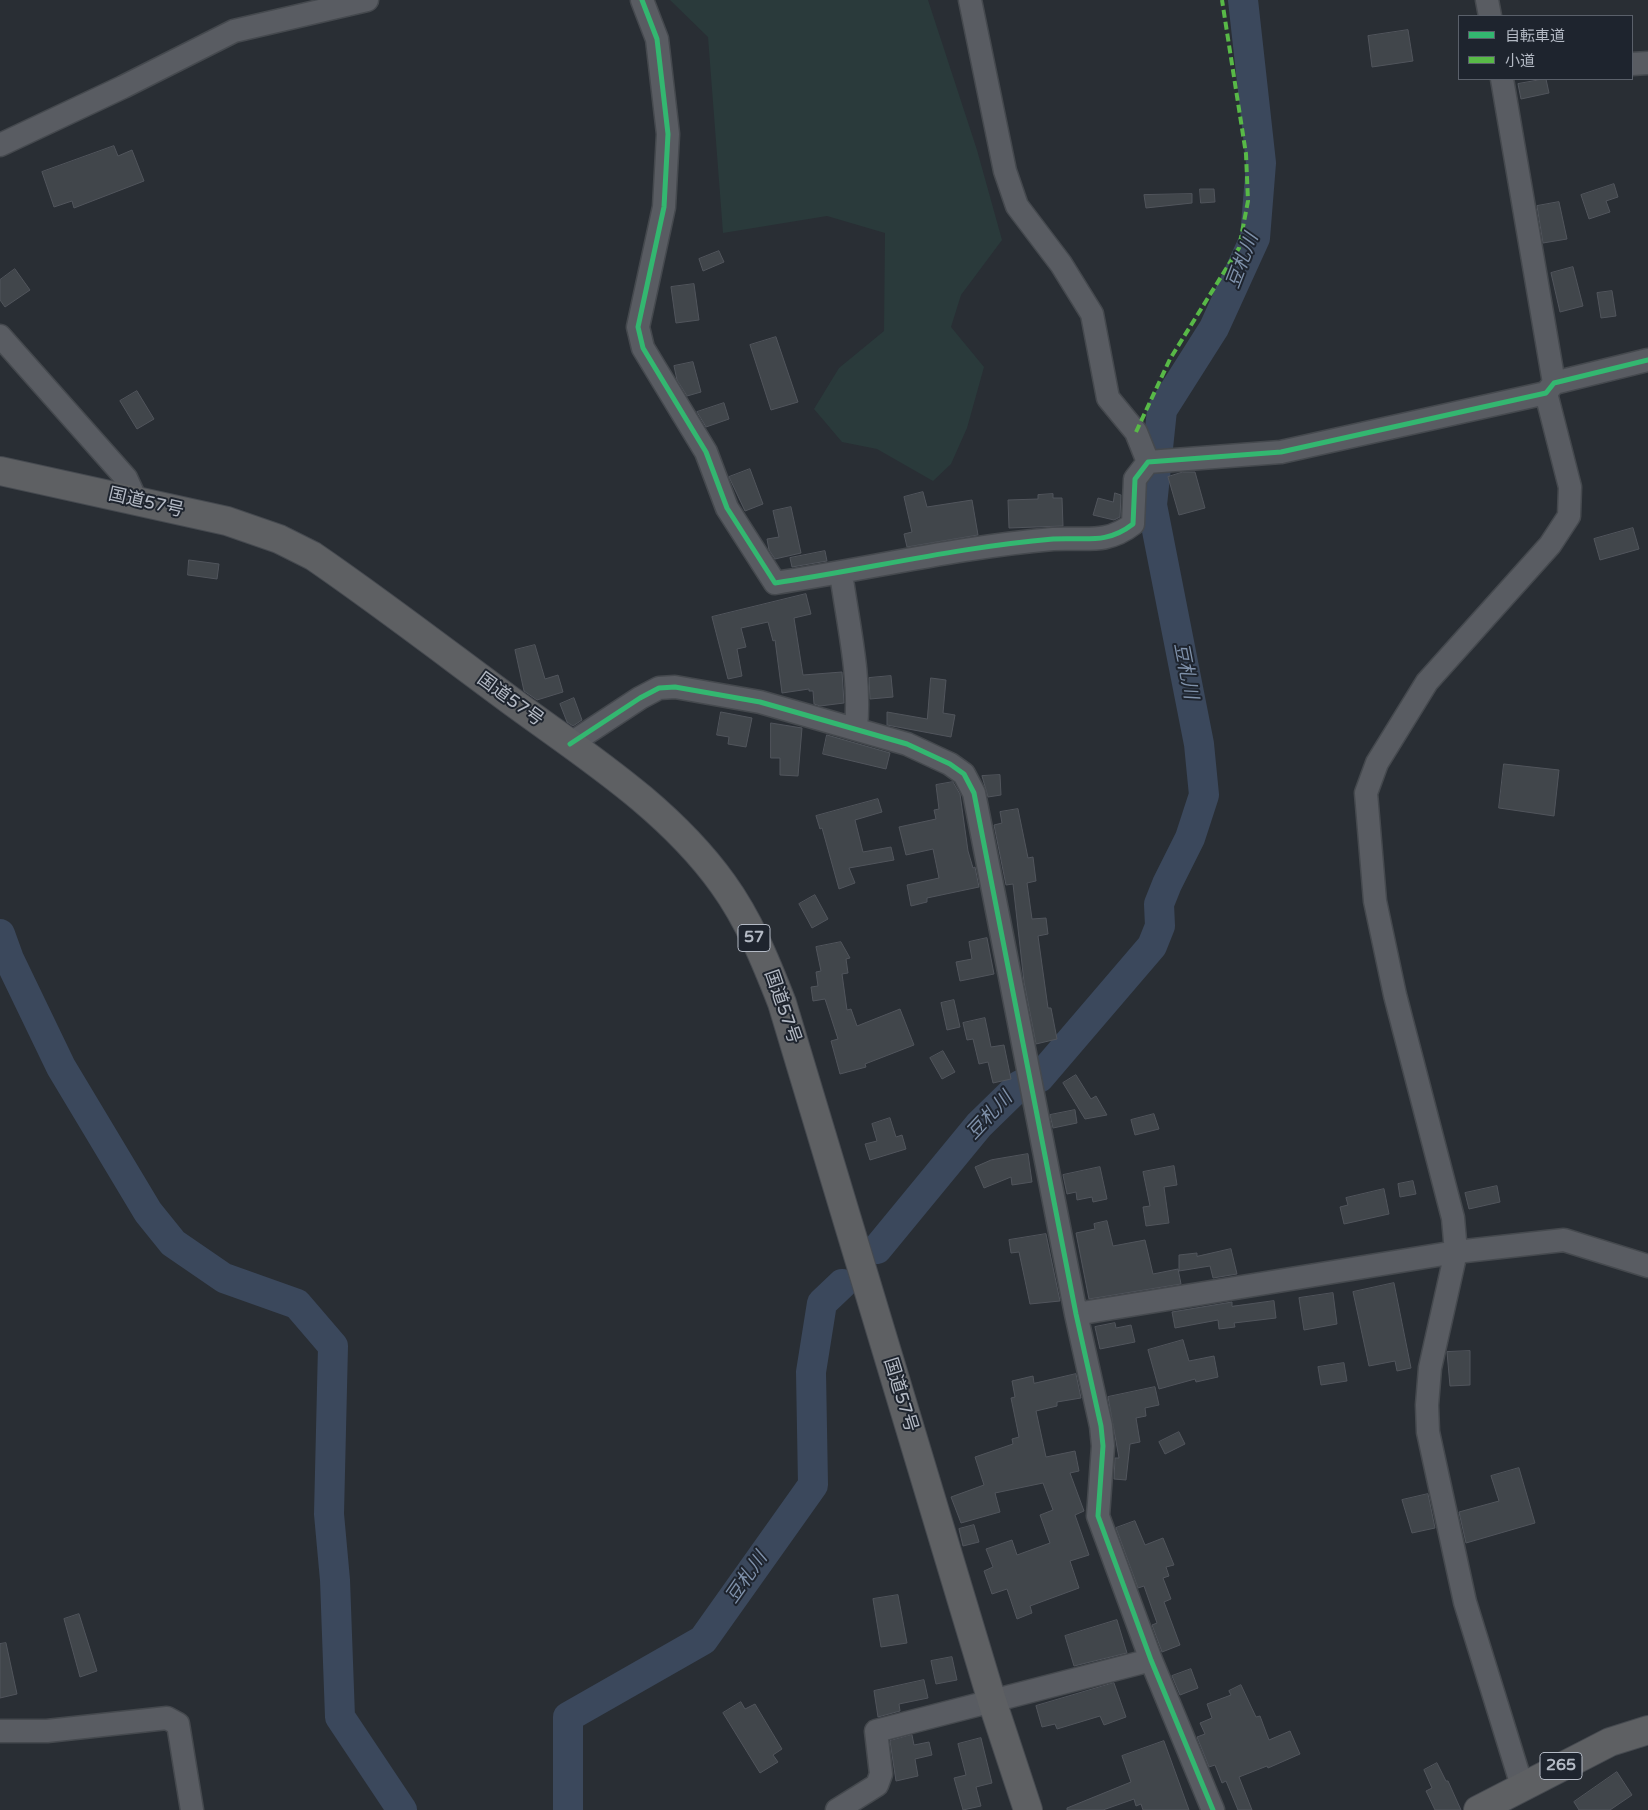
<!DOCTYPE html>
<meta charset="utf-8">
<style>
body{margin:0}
#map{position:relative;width:1648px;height:1810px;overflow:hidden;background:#292e34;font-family:"Varela Round","Noto Sans JP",sans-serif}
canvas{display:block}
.legend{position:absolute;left:1458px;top:15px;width:175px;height:65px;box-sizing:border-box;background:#1e242e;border:1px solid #5a606a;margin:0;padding:6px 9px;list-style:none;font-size:15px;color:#b4bac5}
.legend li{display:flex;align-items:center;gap:10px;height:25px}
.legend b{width:25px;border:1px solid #5a606a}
</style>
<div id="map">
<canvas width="1648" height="1810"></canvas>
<ul class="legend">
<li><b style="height:6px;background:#33b770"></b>自転車道</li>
<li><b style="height:6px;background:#58b947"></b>小道</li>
</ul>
</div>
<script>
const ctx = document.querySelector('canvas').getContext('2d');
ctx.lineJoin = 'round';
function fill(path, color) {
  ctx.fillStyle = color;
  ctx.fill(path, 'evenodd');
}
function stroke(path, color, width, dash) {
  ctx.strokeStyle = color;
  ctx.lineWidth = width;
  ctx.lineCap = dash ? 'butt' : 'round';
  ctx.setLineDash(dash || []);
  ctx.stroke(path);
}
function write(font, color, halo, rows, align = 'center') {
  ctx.font = font + ' "Varela Round","Noto Sans JP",sans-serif';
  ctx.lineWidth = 4;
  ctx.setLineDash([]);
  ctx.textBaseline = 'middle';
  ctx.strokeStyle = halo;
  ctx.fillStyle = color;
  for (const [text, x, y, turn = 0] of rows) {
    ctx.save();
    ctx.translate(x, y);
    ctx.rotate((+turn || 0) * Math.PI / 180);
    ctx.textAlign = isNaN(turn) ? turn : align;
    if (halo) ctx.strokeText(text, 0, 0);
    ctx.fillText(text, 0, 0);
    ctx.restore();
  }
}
fill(new Path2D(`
 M670,0H928L977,150L1002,240L961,295L951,327L984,367L967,428L951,464L933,481L877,449L842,442L814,409L839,368L884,331L885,233L827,216L723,233L708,37Z`), '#2a3a3b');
stroke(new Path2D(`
 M0,934L9,959L61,1067L148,1212L173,1243L224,1278L297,1304L333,1346L329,1514L335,1580L340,1717L402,1810
 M877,1249L979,1125L1020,1085L1039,1078L1152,946L1160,926L1159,904L1167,884L1190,838L1204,795L1199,744L1152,505L1162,410L1214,328L1255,238L1261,163L1243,0
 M568,1810V1717L703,1640L813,1485L811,1372L822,1303L842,1284`), '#3b485c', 30);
const building = new Path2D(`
 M1408,30L1413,61L1372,67L1368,36Z
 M1546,79L1549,93L1521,99L1518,84Z
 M114,146L118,156L132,150L144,181L74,208L72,201L54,207L42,172Z
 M1614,184L1618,197L1606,201L1610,212L1589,219L1581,195Z
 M1200,189H1214L1215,202L1201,203Z
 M1192,194V203L1146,208L1144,195Z
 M1559,202L1567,239L1543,243L1537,206Z
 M719,251L724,262L703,271L699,259Z
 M1573,267L1583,306L1560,312L1551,273Z
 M15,269L30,290L5,307L0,300V280Z
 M694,284L699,320L676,323L671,287Z
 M1612,291L1616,316L1601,318L1597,293Z
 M776,337L798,402L771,410L750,345Z
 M693,362L701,392L687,396L677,380L674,366Z
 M137,391L154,419L137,429L120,401Z
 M724,403L729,419L706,427L697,412Z
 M750,469L763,504L745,511L729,477Z
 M1183,472H1195L1205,508L1179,515L1168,477Z
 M923,492L927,507L972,500L978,535L907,547L904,534L912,532L904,497Z
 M1115,493L1121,495L1120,517L1114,520L1093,515L1098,498L1113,502Z
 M1053,494V498H1062L1063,526L1009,528L1008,500L1038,499V495Z
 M791,507L801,553L775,559L769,550L767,539L779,537L773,511Z
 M1633,528L1639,549L1600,560L1594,539Z
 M825,551L827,561L792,567L790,558Z
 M189,560L219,564L217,579L188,575Z
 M806,594L811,614L794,618L803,675L842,672L844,703L820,706L814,704L813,691H809V689L782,693L775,640L773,641L768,622L741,628L746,647L737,649L742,676L728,679L712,617Z
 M535,645L545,679L558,675L563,692L537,700L524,691L515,650Z
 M891,676L893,697L870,699L869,678Z
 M931,678L946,680L943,713L955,715L951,737L887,725V712L927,719Z
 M574,698L582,720L573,726L567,722L560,704Z
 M721,712L752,718L746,747L728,744L729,737L717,735Z
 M771,723L802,728L798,776L780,775V758H771Z
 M827,735L890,753L886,769L823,754Z
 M1504,764L1559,770L1554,816L1499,808Z
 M1000,775L1001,795L988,797L982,776Z
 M953,782L960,794L968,851L973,868L975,867L979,887L927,898V902L911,906L907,885L939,878L933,849L906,855L899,827L936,819L934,810L939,809L936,785Z
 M878,799L882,812L855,820L863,852L891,847L894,860L849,868L855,883L839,889L822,828L820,829L816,816Z
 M1018,809L1028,858L1033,857L1036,881L1027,883L1032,919L1046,918L1048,934L1038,936L1048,1008H1051L1057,1039L1036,1044L1024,982L1013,884L1006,885L994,825L1002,823L1000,812Z
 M815,895L828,919L812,928L799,904Z
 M987,938L994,974L960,981L956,962L972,959L969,942Z
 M841,942L850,958L846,959L848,973L842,974L847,1010L851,1009L857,1026L900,1009L914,1045L865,1064L866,1067L840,1074L831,1041L838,1039L825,999L813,1001L811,987L818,986L816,972L821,971L816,947Z
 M954,1000L960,1027L947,1030L941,1003Z
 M985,1018L991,1047L1004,1045L1011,1079L993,1083L988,1062L979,1064L973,1039L967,1040L963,1023Z
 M943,1051L955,1072L942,1079L930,1058Z
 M1076,1075L1091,1099L1096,1096L1107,1115L1085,1119L1063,1083Z
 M1075,1110L1077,1123L1053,1128L1050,1115Z
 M1154,1114L1159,1129L1135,1135L1131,1120Z
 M890,1118L896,1137L902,1135L906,1149L870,1160L865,1144L877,1141L872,1124Z
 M1028,1154L1032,1182L1012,1185L1011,1177L984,1188L975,1167L991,1160Z
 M1174,1166L1177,1185L1164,1187L1169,1223L1146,1226L1143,1207L1150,1206L1143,1172Z
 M1100,1167L1107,1199L1093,1202L1092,1197L1077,1200L1076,1192L1067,1194L1063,1175Z
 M1413,1181L1416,1194L1400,1197L1398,1184Z
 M1497,1186L1500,1202L1469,1209L1465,1193Z
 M1384,1189L1389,1214L1344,1224L1340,1207L1348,1205L1346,1198Z
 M1107,1221L1113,1246L1145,1240L1153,1274L1178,1269L1181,1284L1089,1299L1076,1233L1095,1229L1094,1224Z
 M1046,1234L1060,1301L1030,1304L1019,1252L1011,1253L1009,1240Z
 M1231,1249L1237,1274L1213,1278L1210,1266L1179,1271V1255L1197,1253V1256Z
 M1394,1283L1411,1368L1397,1371L1395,1361L1369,1366L1353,1292Z
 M1333,1293L1337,1324L1304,1330L1299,1298Z
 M1274,1301L1276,1318L1234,1323L1235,1327L1219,1329L1218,1320L1175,1328L1172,1312L1232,1302V1306Z
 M1115,1323L1116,1328L1131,1325L1135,1342L1100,1349L1095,1327Z
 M1183,1340L1189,1361L1214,1356L1218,1377L1196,1382L1195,1379L1159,1389L1148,1350Z
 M1470,1351V1385L1450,1386L1447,1352Z
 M1344,1363L1347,1381L1321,1385L1318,1367Z
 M1076,1374L1081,1398L1057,1402V1406L1036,1411L1046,1457L1075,1451L1079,1471L1070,1473L1084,1511L1075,1515L1089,1555L1070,1561L1079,1588L1030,1606L1032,1613L1017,1619L1007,1589L992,1594L984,1571L993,1567L986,1549L1012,1540L1017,1555L1050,1543L1040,1515L1053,1510L1043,1483L995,1493L1000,1512L961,1523L951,1497L984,1485L975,1457L1013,1444L1012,1439L1019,1437L1011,1398L1015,1397L1012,1381L1033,1376L1034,1383Z
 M1155,1387L1159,1405L1145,1408L1146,1416L1136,1418L1140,1442L1130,1444L1126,1480L1114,1479L1115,1458H1119L1108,1397Z
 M1179,1432L1185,1444L1165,1454L1159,1442Z
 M1519,1468L1535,1523L1466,1543L1459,1512L1499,1501L1491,1476Z
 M1428,1494L1435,1528L1412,1533L1402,1500Z
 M1135,1521L1145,1545L1163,1538L1174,1565L1166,1567L1169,1576L1163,1578L1171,1599L1164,1602L1180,1645L1162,1652L1152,1625L1157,1623L1144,1586L1138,1588L1116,1528Z
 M974,1525L979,1542L963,1546L959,1529Z
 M898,1595L907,1643L881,1647L873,1599Z
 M79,1614L97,1671L80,1677L64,1619Z
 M1117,1620L1127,1653L1074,1666L1065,1636Z
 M6,1643L17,1694L0,1698V1644Z
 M952,1657L957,1680L936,1684L931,1661Z
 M1191,1669L1198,1688L1180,1695L1172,1676Z
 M924,1680L928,1698L899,1704L900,1711L878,1717L874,1691Z
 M1114,1683L1126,1717L1104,1725L1100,1716L1057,1729L1055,1724L1042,1727L1036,1706Z
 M1241,1685L1256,1717L1260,1716L1269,1740L1290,1731L1300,1754L1268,1768L1267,1766L1239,1777L1252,1810H1238L1226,1781L1222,1783L1215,1765L1209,1767L1197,1737L1205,1734L1200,1723L1212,1718L1207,1704L1231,1695L1229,1691Z
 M741,1702L745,1709L755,1704L782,1749L773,1755L778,1762L760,1773L723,1713Z
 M912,1735L914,1745L929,1742L932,1755L915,1759L918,1776L896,1781L890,1741Z
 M981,1738L992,1783L976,1787L981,1806L963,1810L954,1778L966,1775L958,1744Z
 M1164,1741L1189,1810H1143L1141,1804L1136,1806L1134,1799L1103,1810H1067V1808L1131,1782L1122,1756Z
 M1437,1763L1446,1781H1448L1461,1810H1435L1426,1791L1432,1788L1424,1770Z
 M1617,1772L1632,1795L1610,1810H1579L1574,1802Z`);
fill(building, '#41464b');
stroke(building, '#51555c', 1);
const minor = new Path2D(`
 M642,0L657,39L668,134L664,207L638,327L643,348L706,452L727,508L775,583C868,569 959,547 1053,539C1085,537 1106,545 1133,524L1135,479L1148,462L1281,452L1546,393L1554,383L1648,360
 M970,0L1005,171L1017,206L1061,264L1092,314L1108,398L1136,432L1148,462
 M1487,0L1490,16
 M1632,64L1648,63
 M1502,79L1554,383
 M0,145L123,87L234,31L367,0
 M0,336L126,478L136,500
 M841,573C848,624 861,677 856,728
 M570,744L640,698L659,688L675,687L760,702L907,744L950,764L964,774L974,793L1076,1314L1101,1426L1103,1446L1098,1516L1151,1660L1213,1810
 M1076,1314L1456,1252L1564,1240L1648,1266
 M0,1731H47L167,1718L178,1724L192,1810
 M1522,1786L1465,1602L1428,1432L1427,1405L1430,1368L1456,1252L1453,1218L1395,995L1375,901L1366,793L1377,763L1427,682L1550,545L1569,516L1570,487L1546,393
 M837,1810L877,1785L881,1774L876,1731L1151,1660`);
const highway = new Path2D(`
 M0,471L227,521L279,539L313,556C383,604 450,656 518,706C591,759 670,810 723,884C749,920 766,962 782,1003L992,1701L1028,1810
 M1478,1810L1610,1742L1648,1730`);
stroke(minor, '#45494e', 25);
stroke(highway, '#464a50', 30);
stroke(minor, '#595c62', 22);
stroke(highway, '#5e6063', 28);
stroke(new Path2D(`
 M1136,432L1170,359L1239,248L1248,201L1246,154L1222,0`), '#58b947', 4, [8, 4]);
stroke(new Path2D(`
 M642,0L657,39L668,134L664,207L638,327L643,348L706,452L727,508L775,583C868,569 959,547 1053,539C1085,537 1106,545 1133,524L1135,479L1148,462L1281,452L1546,393L1554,383L1648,360
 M570,744L640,698L659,688L675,687L760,702L907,744L950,764L964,774L974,793L1076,1314L1101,1426L1103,1446L1098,1516L1151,1660L1213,1810`), '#33b770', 5);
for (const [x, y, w] of [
 [754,938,32],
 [1561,1766,42]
]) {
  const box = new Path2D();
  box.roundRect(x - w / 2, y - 13.5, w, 27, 4);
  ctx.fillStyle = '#1e242e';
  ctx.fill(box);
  stroke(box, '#b4bac5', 1);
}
write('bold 16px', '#b4bac5', null, [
 ["57",754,938],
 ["265",1561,1766]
]);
write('18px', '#b4bac5', '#1e242e', [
 ["国道57号",146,503,13],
 ["国道57号",510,700,36],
 ["国道57号",782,1007,71],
 ["国道57号",900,1395,73]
]);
write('italic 19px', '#7f91aa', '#1e242e', [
 ["豆札川",1243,261,-69],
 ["豆札川",1185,671,79],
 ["豆札川",990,1116,-47],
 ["豆札川",747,1578,-55]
]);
</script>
